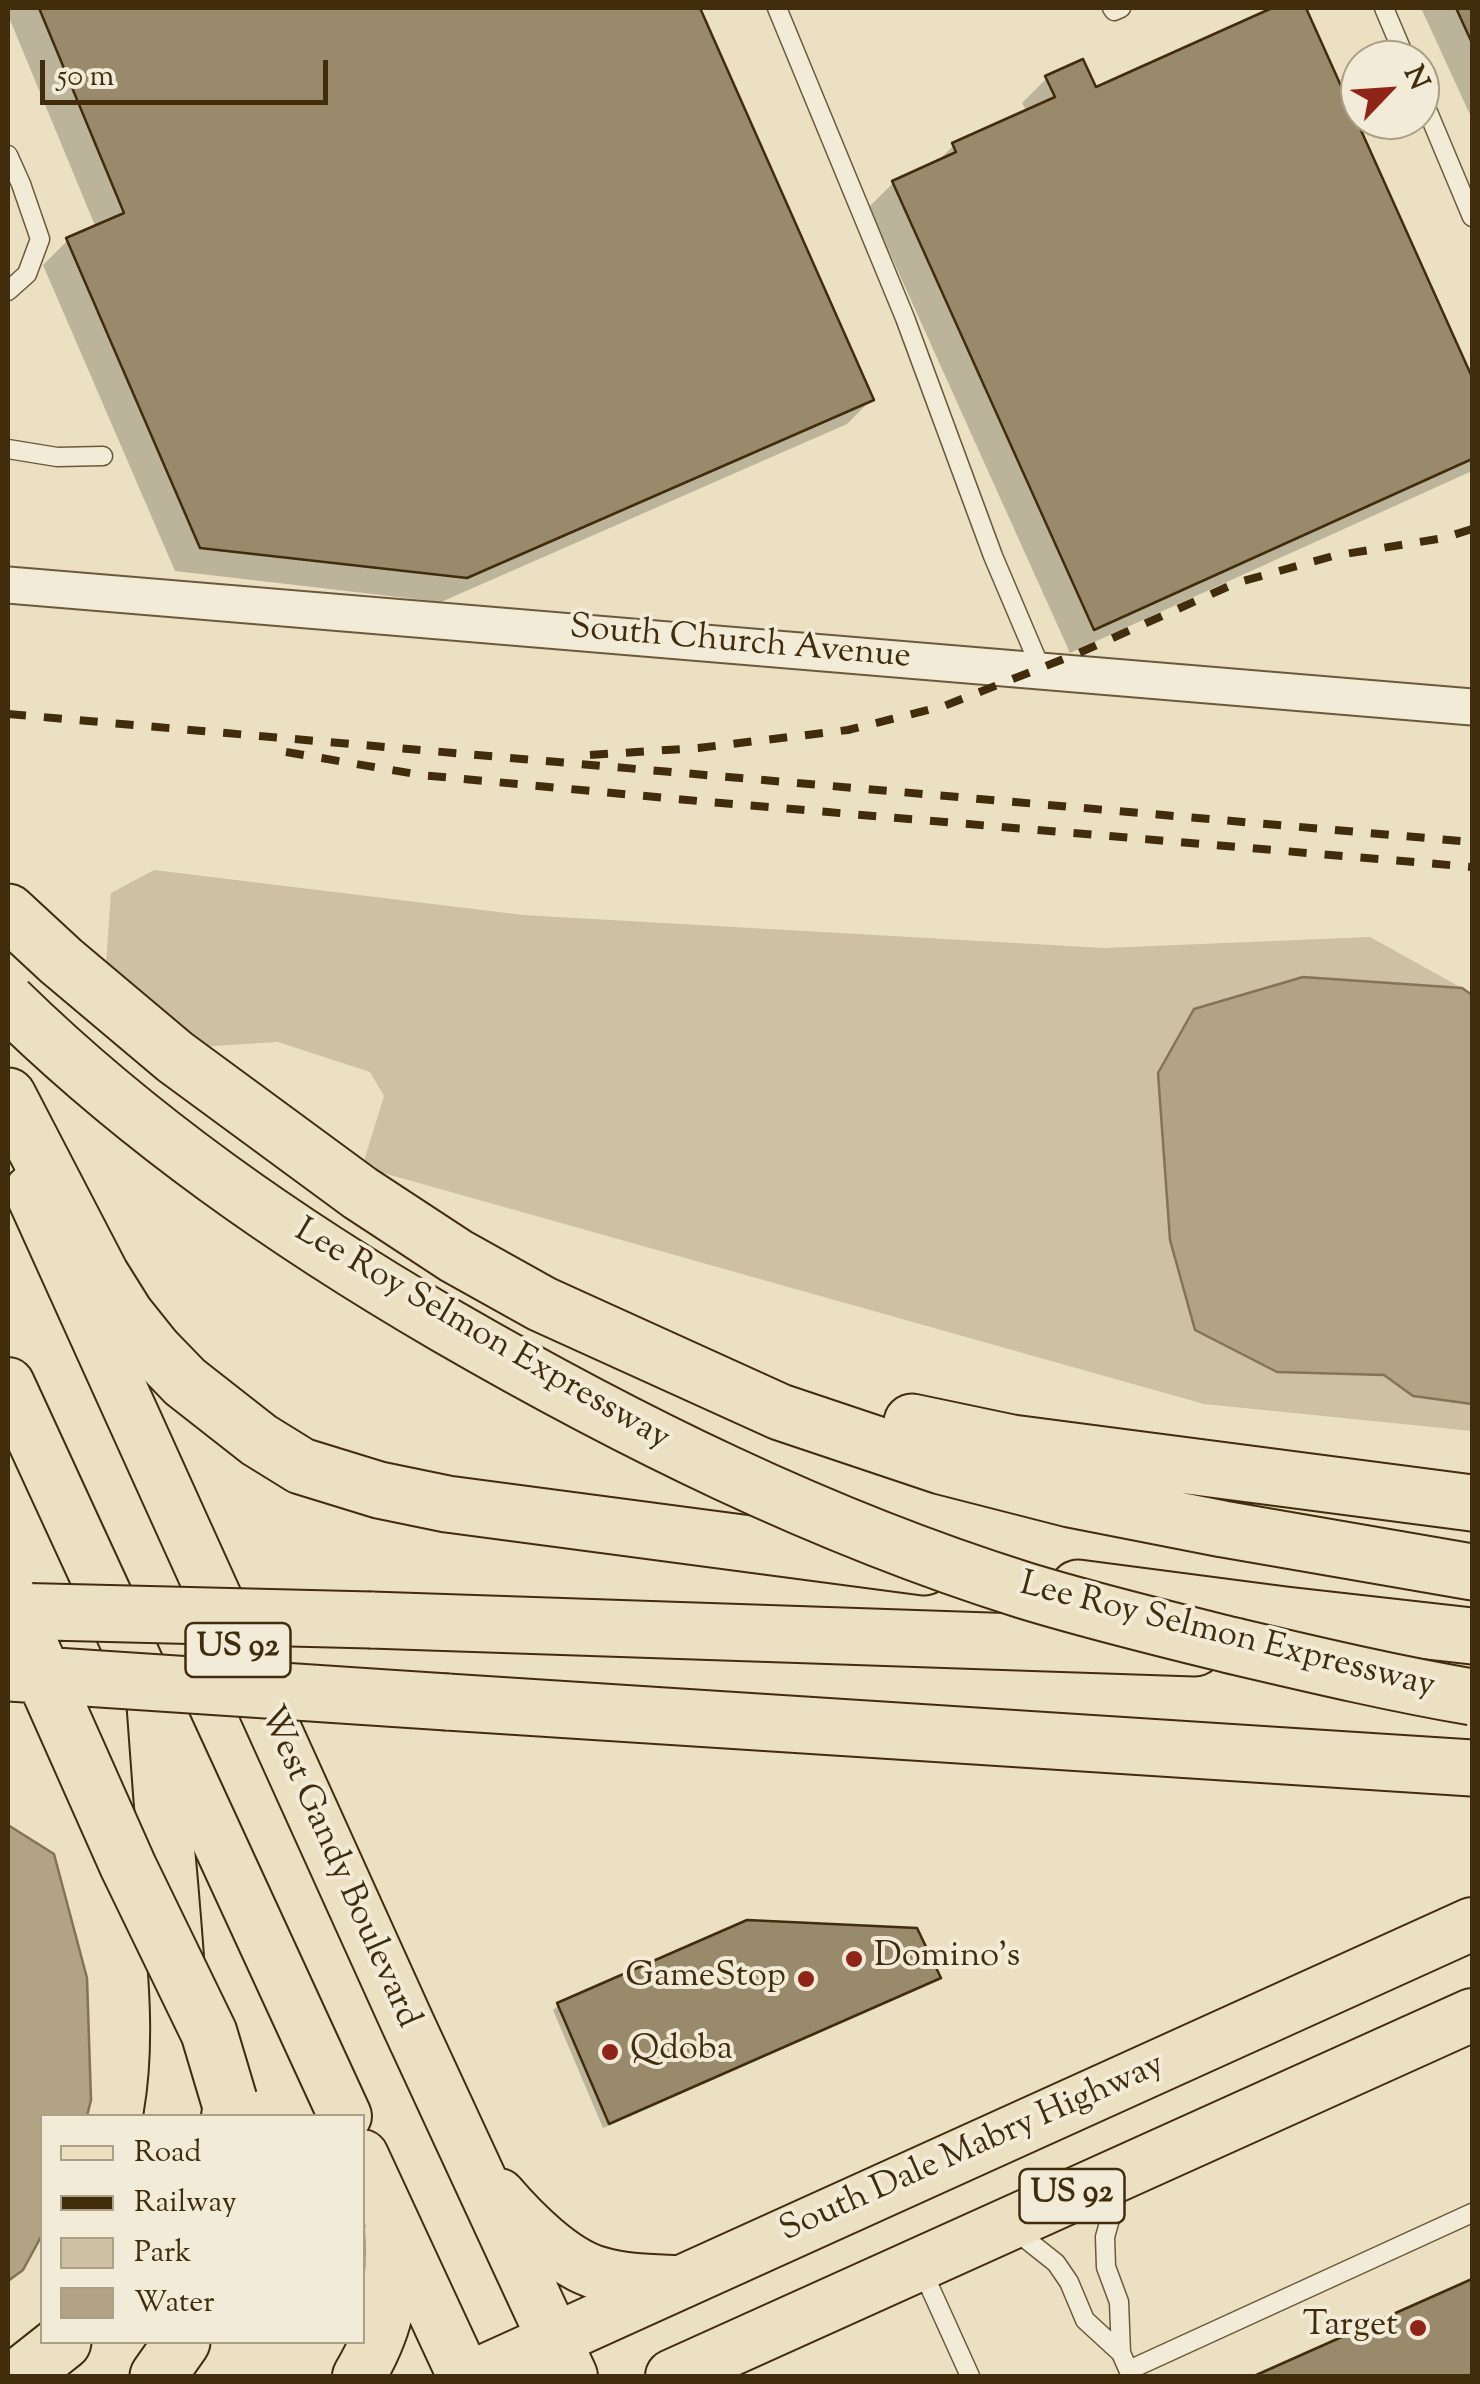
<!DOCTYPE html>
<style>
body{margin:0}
#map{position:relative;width:1480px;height:2384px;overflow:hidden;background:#ebe0c2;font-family:"Sorts Mill Goudy",serif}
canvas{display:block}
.frame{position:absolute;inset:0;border:10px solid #412c0c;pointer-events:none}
.legend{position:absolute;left:40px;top:2114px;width:325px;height:230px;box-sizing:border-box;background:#f2ebd7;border:2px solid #ab9f86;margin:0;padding:12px 18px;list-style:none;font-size:30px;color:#412c0c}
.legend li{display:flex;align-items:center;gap:20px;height:50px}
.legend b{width:50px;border:2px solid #ab9f86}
.north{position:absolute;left:1340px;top:40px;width:100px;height:100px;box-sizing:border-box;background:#f2ebd7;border:2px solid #ab9f86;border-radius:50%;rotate:65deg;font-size:28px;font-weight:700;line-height:40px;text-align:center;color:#412c0c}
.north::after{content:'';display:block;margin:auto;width:35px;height:45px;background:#8f2418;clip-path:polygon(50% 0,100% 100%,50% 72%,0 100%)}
.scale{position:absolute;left:40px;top:60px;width:288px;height:45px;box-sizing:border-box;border:5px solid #412c0c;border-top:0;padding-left:12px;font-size:30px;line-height:35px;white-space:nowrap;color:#412c0c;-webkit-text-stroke:8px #f2ebd7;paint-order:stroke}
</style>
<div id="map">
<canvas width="1480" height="2384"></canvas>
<div class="frame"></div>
<ul class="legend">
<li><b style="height:12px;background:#ebe0c2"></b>Road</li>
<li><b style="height:12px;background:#412c0c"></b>Railway</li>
<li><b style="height:28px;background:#cec1a3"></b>Park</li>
<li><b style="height:28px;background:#b1a384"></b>Water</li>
</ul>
<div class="north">N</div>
<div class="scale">50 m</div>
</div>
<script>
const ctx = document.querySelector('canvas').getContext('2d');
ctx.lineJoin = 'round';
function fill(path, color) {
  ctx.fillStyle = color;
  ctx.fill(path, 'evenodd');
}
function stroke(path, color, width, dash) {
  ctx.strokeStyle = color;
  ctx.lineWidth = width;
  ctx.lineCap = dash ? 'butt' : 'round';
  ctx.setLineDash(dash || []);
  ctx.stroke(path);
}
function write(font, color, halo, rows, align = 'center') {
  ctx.font = font + ' "Sorts Mill Goudy",serif';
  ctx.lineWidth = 8;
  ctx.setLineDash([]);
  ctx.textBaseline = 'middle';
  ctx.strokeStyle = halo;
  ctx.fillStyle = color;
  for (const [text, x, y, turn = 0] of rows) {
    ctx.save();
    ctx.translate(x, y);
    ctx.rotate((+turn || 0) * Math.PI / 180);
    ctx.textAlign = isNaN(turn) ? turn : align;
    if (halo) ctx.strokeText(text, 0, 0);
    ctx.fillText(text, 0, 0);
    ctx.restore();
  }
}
fill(new Path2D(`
 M154,870L523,915L1104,948L1370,937L1462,988L1303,977L1277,1372L1384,1375L1413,1396L1472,1404V1431L1204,1404L362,1167L384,1096L370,1072L278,1042L199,1047L106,963L111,893Z`), '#cec1a3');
const water = new Path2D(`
 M1303,977L1462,988L1472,995V1404L1413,1396L1384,1375L1277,1372L1195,1330L1170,1240L1158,1073L1194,1009Z
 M8,1825L54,1854L87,1978L91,2100L87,2116H42V2235L23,2270L8,2281Z`);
fill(water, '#b1a384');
stroke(water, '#847354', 2.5);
fill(new Path2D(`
 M8,8H698L871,400L847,424L441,602L175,571L43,265L68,240L96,228L8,15Z
 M1278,8H1303L1472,383V471L1070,653L869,207L893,183L935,164L954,145L1027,112L1022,103L1047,78L1095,90Z
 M1421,8H1472V119Z
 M938,1977L932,1983L603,2128L553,2010L559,2005Z
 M1472,2282V2376H1260Z`), '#0003');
const building = new Path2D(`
 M39,8H700L874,400L467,578L200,548L66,238L124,213Z
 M1272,8H1306L1472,377V459L1094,630L892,181L956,152L952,143L1055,97L1045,76L1083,59L1096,87Z
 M1456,8H1472V43Z
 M747,1920L917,1928L941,1978L609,2124L557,2003Z
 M1472,2279V2376H1254Z`);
fill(building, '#998a6b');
stroke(building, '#412c0c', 2.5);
const service = new Path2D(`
 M777,8L905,318L993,556L1041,669
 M1112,8L1114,11L1121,8
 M1384,8L1406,60
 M1420,93L1472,217
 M8,155L21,184L40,239L27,274L8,291
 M8,449L57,457L103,456
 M1120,2184L1105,2237L1106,2267L1119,2302L1121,2353L1131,2376
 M1012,2228L1056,2263L1069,2282L1085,2320L1121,2353
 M922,2270L970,2376
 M1129,2370L1472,2213`);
const minor = new Path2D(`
 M8,585L1472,707`);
const primary = new Path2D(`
 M31,1191L408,2024L571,2376
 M8,1384L345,2116
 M362,2156L464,2376
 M499,2195C523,2223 563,2263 598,2273C623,2281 651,2281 677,2282
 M359,2376C391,2322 393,2290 391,2229
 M474,2376L1472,1924
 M672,2376L1472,2015`);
const motorway = new Path2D(`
 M8,912L61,961L175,1057L360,1193L456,1256L542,1304L780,1412L941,1466L1070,1499L1223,1529L1472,1572
 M8,1096L101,1275L126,1315L154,1350L185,1382L259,1440L301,1466L379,1490L447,1504L924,1567
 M912,1422L1012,1443L1472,1503
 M1078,1588L1285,1615L1472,1636
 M371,1620L1195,1648
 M447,1702L1472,1768
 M155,1705C159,1766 164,1827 170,1888C176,1964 185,2041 172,2116
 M20,2376L63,2342
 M158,2376L182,2342`);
stroke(service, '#6c593a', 21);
stroke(minor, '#6c593a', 39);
stroke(primary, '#412c0c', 56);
stroke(motorway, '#412c0c', 59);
stroke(service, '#f2ebd7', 18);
stroke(minor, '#f2ebd7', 35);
stroke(primary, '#ebe0c2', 52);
stroke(motorway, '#ebe0c2', 55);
stroke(new Path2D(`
 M8,714L1472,842
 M286,752L421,775L698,801L1472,867
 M590,755L698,748L848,730L944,706L1079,653L1236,583L1333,556L1444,538L1472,529`), '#412c0c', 8, [18, 18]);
const motorwayBridge = new Path2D(`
 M8,1002C139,1130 287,1233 445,1325C628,1431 820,1526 1023,1590C1091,1611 1161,1628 1230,1645C1311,1664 1391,1683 1472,1697
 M8,1596L128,1866L209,2033L229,2100
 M8,1611L371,1620
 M10,1673L447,1702`);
stroke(motorwayBridge, '#412c0c', 59, []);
stroke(motorwayBridge, '#ebe0c2', 55);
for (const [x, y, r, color] of [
 [854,1959,10,"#8f2418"],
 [806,1979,10,"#8f2418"],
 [610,2052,10,"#8f2418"],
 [1418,2328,10,"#8f2418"]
]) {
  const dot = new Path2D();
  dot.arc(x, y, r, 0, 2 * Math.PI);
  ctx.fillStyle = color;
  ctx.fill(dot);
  stroke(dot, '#f2ebd7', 4);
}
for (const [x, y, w] of [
 [238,1650,105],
 [1072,2196,105]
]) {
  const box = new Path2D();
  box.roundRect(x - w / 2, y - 27, w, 54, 8);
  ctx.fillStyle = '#f2ebd7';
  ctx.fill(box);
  stroke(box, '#412c0c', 2.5);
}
write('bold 32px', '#412c0c', null, [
 ["US 92",238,1650],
 ["US 92",1072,2196]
]);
write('35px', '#412c0c', '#f2ebd7', [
 ["South Church Avenue",740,645,5],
 ["Lee Roy Selmon Expressway",481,1337,30],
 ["Lee Roy Selmon Expressway",1227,1638,14],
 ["West Gandy Boulevard",337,1868,66],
 ["South Dale Mabry Highway",973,2150,-24]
]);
write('35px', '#412c0c', '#f2ebd7', [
 ["Domino's",874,1959],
 ["GameStop",786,1979,"right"],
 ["Qdoba",630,2052],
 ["Target",1398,2328,"right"]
], 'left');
</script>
